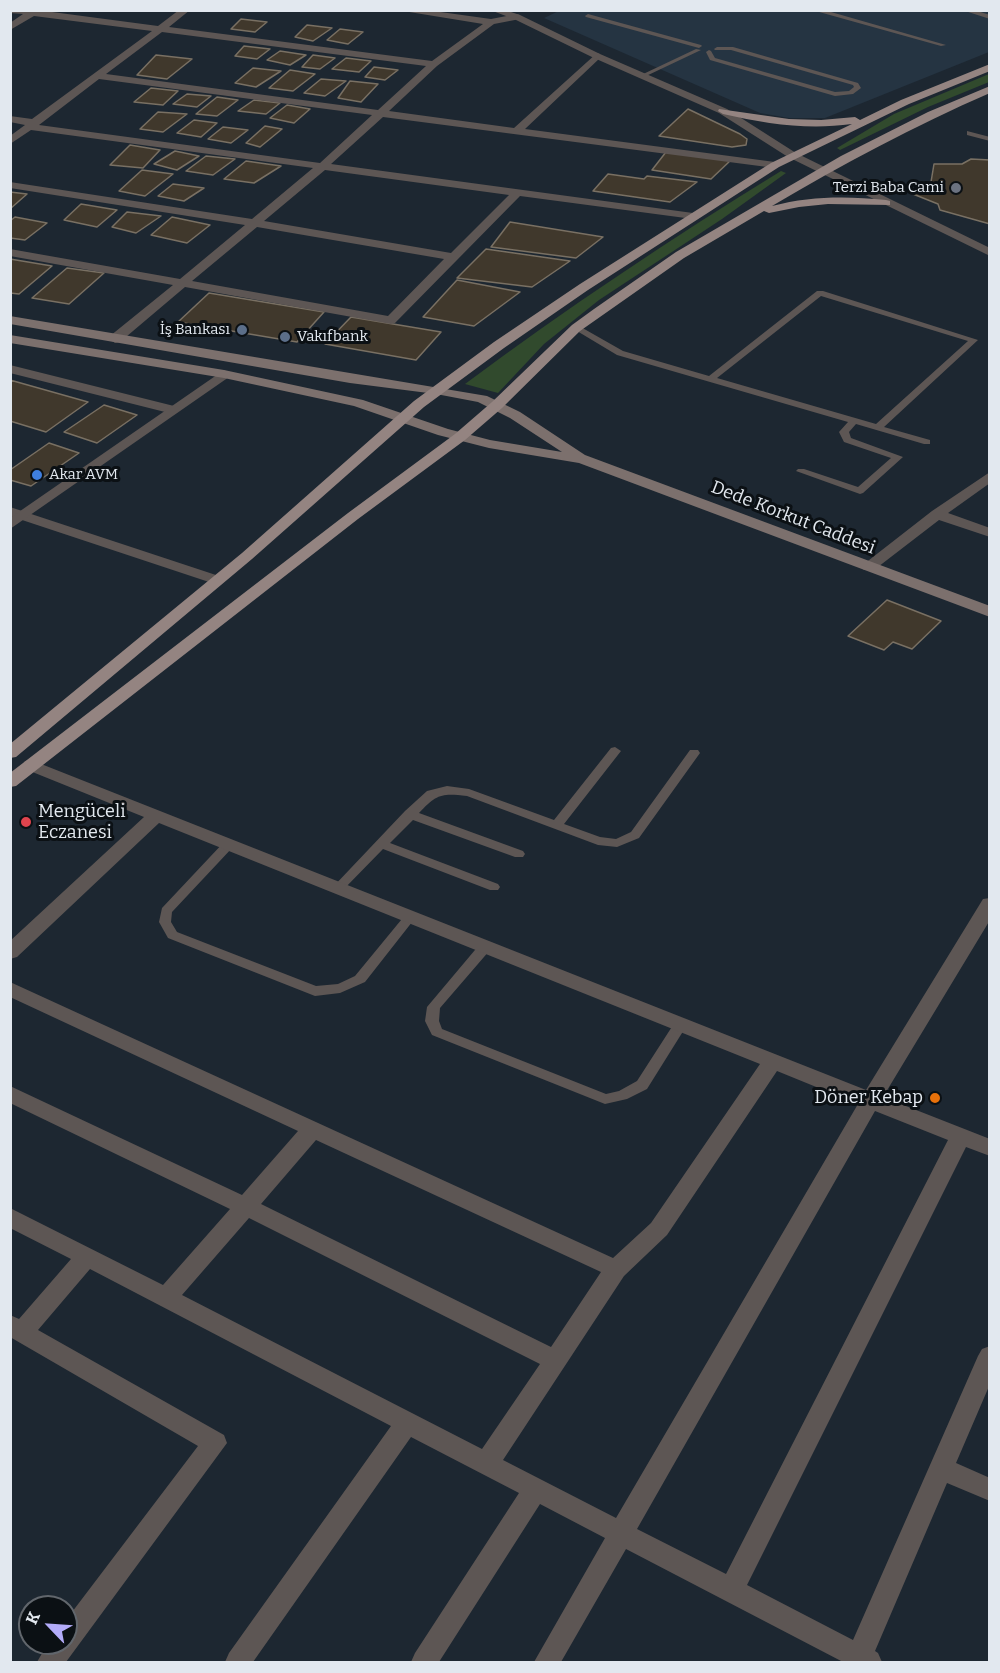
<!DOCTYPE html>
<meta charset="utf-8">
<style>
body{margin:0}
#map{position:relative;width:1000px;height:1673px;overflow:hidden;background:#1d2731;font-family:Bitter,serif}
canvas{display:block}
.frame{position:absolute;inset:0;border:12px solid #e2e8ef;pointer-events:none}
.north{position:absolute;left:18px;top:1595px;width:60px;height:60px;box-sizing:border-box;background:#0b1014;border:2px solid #61666c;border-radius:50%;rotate:295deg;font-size:16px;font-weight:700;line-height:24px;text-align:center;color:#e2e8ef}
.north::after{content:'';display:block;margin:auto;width:21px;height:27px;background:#b3acf9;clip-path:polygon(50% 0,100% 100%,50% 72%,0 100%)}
</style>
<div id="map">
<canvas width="1000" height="1673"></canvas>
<div class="frame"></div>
<div class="north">K</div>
</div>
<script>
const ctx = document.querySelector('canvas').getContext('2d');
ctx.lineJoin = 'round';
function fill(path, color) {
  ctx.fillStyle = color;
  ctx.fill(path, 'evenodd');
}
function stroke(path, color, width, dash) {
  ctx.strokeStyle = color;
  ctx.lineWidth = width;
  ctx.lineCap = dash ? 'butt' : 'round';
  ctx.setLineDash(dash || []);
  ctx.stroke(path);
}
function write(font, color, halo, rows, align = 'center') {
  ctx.font = font + ' Bitter,serif';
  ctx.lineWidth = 6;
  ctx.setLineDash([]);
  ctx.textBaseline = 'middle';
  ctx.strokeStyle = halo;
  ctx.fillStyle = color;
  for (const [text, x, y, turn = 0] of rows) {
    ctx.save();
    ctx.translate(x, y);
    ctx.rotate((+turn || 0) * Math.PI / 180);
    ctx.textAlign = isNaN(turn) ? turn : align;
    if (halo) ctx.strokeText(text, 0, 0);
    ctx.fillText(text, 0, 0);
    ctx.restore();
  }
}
fill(new Path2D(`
 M561,10L989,11V52L825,118H789L760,113L544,18Z`), '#253442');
fill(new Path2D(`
 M989,74V82L928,107L840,150L837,148L894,114Z
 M781,171L786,173L722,219L599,300L544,344L498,393L465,384C567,308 672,238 781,171Z`), '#314a2d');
const building = new Path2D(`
 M241,19L267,22L255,32L231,29Z
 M307,25L332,28L313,41L295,37Z
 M340,29L363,32L348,44L327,40Z
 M244,46L270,49L257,59L235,56Z
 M280,51L306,55L290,65L267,60Z
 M156,55L192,59L167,79L137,75Z
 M313,55L335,58L320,69L302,67Z
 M346,58L371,61L359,72L332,69Z
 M374,67L398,70L385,80L365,77Z
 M253,68L281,71L256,87L235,83Z
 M290,70L315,74L293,91L269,88Z
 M321,79L346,81L325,96L304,93Z
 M350,81L378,84L361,102L338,98Z
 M151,88L178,91L163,105L134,102Z
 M187,94L211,96L197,107L173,104Z
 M217,97L238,100L217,116L196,114Z
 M254,100L280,103L266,114L238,111Z
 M287,105L310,109L294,123L270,118Z
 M688,109L740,134L747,139L746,145L732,147L659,136Z
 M158,112L187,114L163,132L140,129Z
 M194,120L217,123L201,137L177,133Z
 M265,126L282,129L260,147L246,143Z
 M223,127L248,130L231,143L208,139Z
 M130,145L160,150L143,168L110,165Z
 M175,151L199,156L177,170L154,164Z
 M666,152L731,160L711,179L652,170Z
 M206,156L235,159L213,175L186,171Z
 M971,159L990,160V224L940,210L938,204L913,194L931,182L934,164H962Z
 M246,161L281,166L254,183L224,179Z
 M142,170L173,174L145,196L119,191Z
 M608,174L644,179L647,176L697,182L670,202L593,191Z
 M173,184L204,188L184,201L158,196Z
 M10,192L27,194L10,209Z
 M81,204L117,210L97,227L64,220Z
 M127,212L161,216L136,233L112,227Z
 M15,217L47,223L25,240L10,238V221Z
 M172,217L210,225L187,243L151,235Z
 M510,222L603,237L576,258L491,247Z
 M486,249L570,261L532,287L457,278Z
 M10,259L52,266L19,294L10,293Z
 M67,268L104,273L69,304L32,298Z
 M457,280L520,292L474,326L423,317Z
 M209,293L324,312L297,342L178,322Z
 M351,317L441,332L416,360L325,344Z
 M10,380L88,402L46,432L10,421Z
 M104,405L137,415L97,443L64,432Z
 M49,443L79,453L31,486L10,480V470Z
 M887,600L941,621L912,649L893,642L884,650L848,636Z`);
fill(building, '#40382c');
stroke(building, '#797063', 1.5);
fill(new Path2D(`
 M812,10H824L946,45L941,46Z
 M962,10H974L990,15V19Z
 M588,14L701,45L702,46L699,48L586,17L585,16Z
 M717,47H733L858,83L861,88L853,94L835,96L710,60L706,52L709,50L711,51L715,58L835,92L849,91L854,87L853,85L731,50H715L714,49Z
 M696,49L701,50L644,77L639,76Z
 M967,131L990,137V141L967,135Z
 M817,291H823L978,340L884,427L930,440V444H924L856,424L849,432L851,438L903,457L863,493L860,494L796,471L798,469H804L858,487L891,458L844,442L839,432L848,422L617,355L572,328L579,326L623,351L709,376ZM821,296L968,341L876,424L717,378Z
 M615,747L621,751L564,824L600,837L616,839L631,832L690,750H698L700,753L639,838L617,847L598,845L467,796C441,793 437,794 419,813L523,851L525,854L523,857H515L413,820L390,843L498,884L500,887L498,890H490L383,849L342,891L338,892L332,888L405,811L427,791L447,786L469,789L554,820L611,748Z
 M229,840L235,844L233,847L172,912L171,922L177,932L316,986L338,984L355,976L406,914H414L416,917L365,982L340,993L315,996L168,938L159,922L162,908L225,841Z
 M485,943L490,944L491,947L490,950L440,1008L439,1021L442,1029L606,1094L619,1091L637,1081L675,1022H685L687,1025L647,1089L627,1099L605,1104L432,1035L425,1021L427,1007L480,944Z`), '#5d5654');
fill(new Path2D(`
 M10,10H37L158,26L179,10H190L169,27L432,61L483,24L397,10H426L491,19L517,14L520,15V19L494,24L437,66L389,111L514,128L597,53L600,54V58L525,129L775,162L780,165L775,168L383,117L331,164L693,213L699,216L693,219L520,196L395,323L391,324L185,287L120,342L115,343L109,339L110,336L173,285L10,256V249L180,279L245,225L10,188V182L252,219L313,168L31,130L10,144V136L25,125L10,122V116L32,119L152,31L34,16L10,30V23L23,14L10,13ZM162,32L426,66L378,110L106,74ZM99,79L372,115L320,163L39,125ZM325,170L509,195L451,253L264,221ZM257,227L444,259L388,316L192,281Z
 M10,365L178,407L180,410L173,414L10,373Z
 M990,472V483L948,513L990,528V537L939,520L874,570H864L861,567L864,564L932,511Z
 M10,507L222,577L225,580L217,585L212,583L10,516Z
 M31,760L866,1090L983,899L990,898V920L883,1097L990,1139V1156L966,1147L747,1585L853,1640L978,1356L982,1349L990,1346V1384L956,1463L990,1478V1501L947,1483L875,1651L878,1653L882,1662H843L626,1549L561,1662H534L605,1538L540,1504L439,1662H411L415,1653L519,1493L411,1437L253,1662H225L229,1653L391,1426L90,1269L38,1330L224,1435L227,1443L66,1662H37L48,1643H66V1620L198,1446L10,1337V1315L19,1319L71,1259L10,1228V1208L163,1285L230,1209L10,1103V1086L242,1195L298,1131L10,997V982L613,1258L651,1223L760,1064L159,823L17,957L10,959V941L144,817L25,769L22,765L25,761ZM777,1071L858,1104L616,1518L503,1460L624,1276L667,1235ZM875,1111L948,1140L726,1574L637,1529ZM316,1140L601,1272L551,1347L261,1204ZM249,1218L540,1364L482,1449L182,1295Z`), '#5d5654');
fill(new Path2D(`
 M490,10H505L520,15L600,54L727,109L796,153L990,248V256L788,157L719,113L594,58L514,19Z
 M224,370L231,374L229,377L10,529V518Z`), '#5d5654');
fill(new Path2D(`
 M10,316L487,396L520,412L585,455L990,606V617L579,463L489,448L438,435L354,406L224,378L10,343V335L224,370L363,400L448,429L490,440L562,452L510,418L478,402L436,394L350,383L10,324Z`), '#7c706d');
fill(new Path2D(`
 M990,64V71L909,104L779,167L588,290L504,348L424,407L252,559L16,757L10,758V744L242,553L414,401L494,342L580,284L771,163L852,124C808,130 766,124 723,114L718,111L719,109L789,119L821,120L855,117L860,120L901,100Z
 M990,86V93C914,126 843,164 772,206C810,196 847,196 886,200L890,201V205L828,204L799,207L769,213L764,211L684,258L580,331L502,408L465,440L358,519L16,786L10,787V773L348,513L455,434L492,402L572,325L594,309L676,252L841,156L928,112Z`), '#948481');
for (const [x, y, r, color] of [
 [956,188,6,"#6b7280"],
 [242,330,6,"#5c6f8a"],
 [285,337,6,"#5c6f8a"],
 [37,475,6,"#3f7fe0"],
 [26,822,6,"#e0444e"],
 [935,1098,6,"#e8710a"]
]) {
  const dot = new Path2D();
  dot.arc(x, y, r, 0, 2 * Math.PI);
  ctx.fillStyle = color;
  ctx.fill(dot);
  stroke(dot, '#0b1014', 2);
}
write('15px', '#e2e8ef', '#0b1014', [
 ["Terzi Baba Cami",944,188],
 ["İş Bankası",230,330],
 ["Vakıfbank",297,337,"left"],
 ["Akar AVM",49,475,"left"]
], 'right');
write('18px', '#e2e8ef', '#0b1014', [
 ["Dede Korkut Caddesi",793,518,21]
]);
write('18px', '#e2e8ef', '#0b1014', [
 ["Mengüceli",38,812],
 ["Eczanesi",38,833],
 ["Döner Kebap",923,1098,"right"]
], 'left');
</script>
